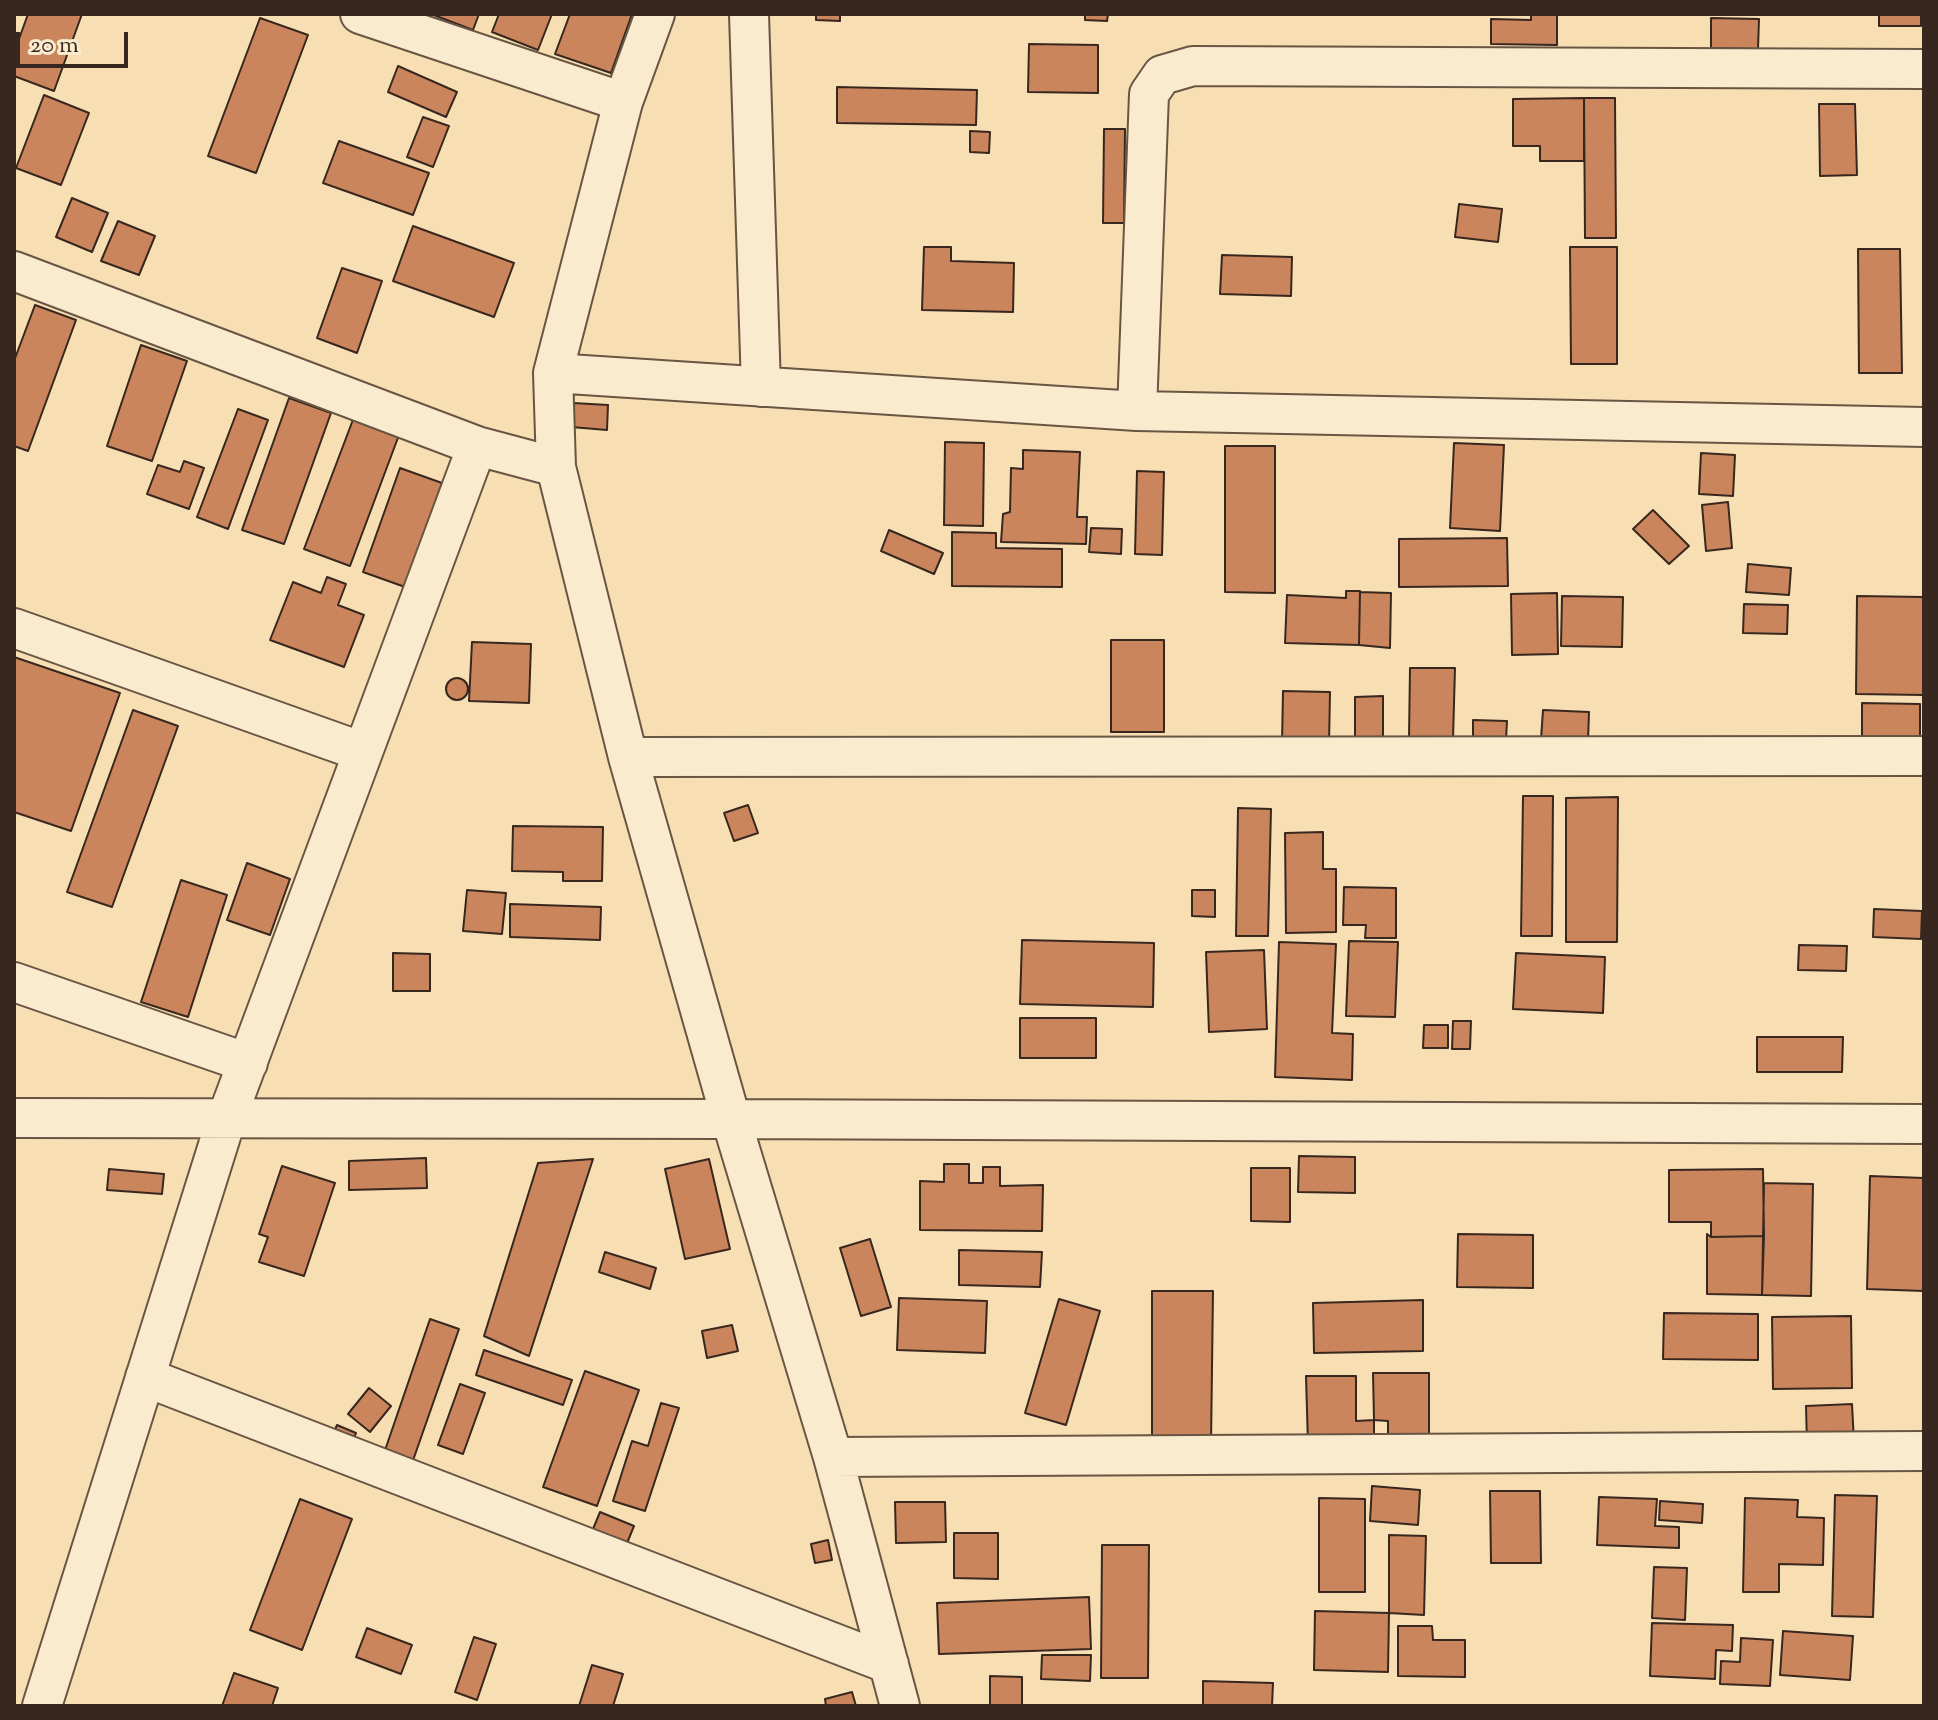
<!DOCTYPE html>
<style>
body{margin:0}
#map{position:relative;width:1938px;height:1720px;overflow:hidden;background:#f8dfb3;font-family:"Sorts Mill Goudy",serif}
canvas{display:block}
.frame{position:absolute;inset:0;border:16px solid #38271f;pointer-events:none}
.scale{position:absolute;left:16px;top:32px;width:112px;height:36px;box-sizing:border-box;border:4px solid #38271f;border-top:0;padding-left:10px;font-size:24px;line-height:28px;white-space:nowrap;color:#38271f;-webkit-text-stroke:6px #faeace;paint-order:stroke}
</style>
<div id="map">
<canvas width="1938" height="1720"></canvas>
<div class="frame"></div>
<div class="scale">20 m</div>
</div>
<script>
const ctx = document.querySelector('canvas').getContext('2d');
ctx.lineJoin = 'round';
function fill(path, color) {
  ctx.fillStyle = color;
  ctx.fill(path, 'evenodd');
}
function stroke(path, color, width, dash) {
  ctx.strokeStyle = color;
  ctx.lineWidth = width;
  ctx.lineCap = dash ? 'butt' : 'round';
  ctx.setLineDash(dash || []);
  ctx.stroke(path);
}
const building = new Path2D(`
 M28,14H82L54,91L14,76V53Z
 M431,14H479L473,30Z
 M499,14H552L538,50L492,32Z
 M570,14H632L611,73L555,54Z
 M816,14H840V21L816,20Z
 M1085,14H1108L1107,21L1085,20Z
 M1531,14H1557V45L1491,44V19L1531,20Z
 M1879,14H1921V26H1879Z
 M260,18L308,35L256,173L208,156Z
 M1711,18L1759,19L1758,49L1711,48Z
 M1029,44L1098,45V93L1028,92Z
 M398,66L457,92L446,117L388,92Z
 M837,87L977,90L976,125L837,123Z
 M44,95L89,113L61,185L16,168Z
 M1584,98V161H1540V146H1513V99Z
 M1584,98H1615L1616,238H1585Z
 M1819,104H1855L1857,175L1820,176Z
 M423,117L449,126L433,167L407,157Z
 M1104,129H1125L1124,223H1103Z
 M970,131L990,132L989,153L970,152Z
 M339,141L429,173L413,215L323,183Z
 M72,198L108,213L92,252L56,237Z
 M1459,204L1502,209L1498,242L1455,237Z
 M118,221L155,236L139,275L101,261Z
 M413,226L514,263L494,317L393,281Z
 M924,247H951V261L1014,263L1013,312L922,310Z
 M1570,247H1617V364H1571Z
 M1858,249H1900L1902,373H1859Z
 M1222,255L1292,257L1291,296L1220,294Z
 M342,268L382,281L357,353L317,338Z
 M35,305L76,320L28,451L14,446V361Z
 M141,345L187,361L152,461L107,446Z
 M289,398L331,413L284,544L242,530Z
 M573,403L608,405L607,430L571,427Z
 M238,409L268,420L228,529L197,517Z
 M354,417L399,435L350,566L304,549Z
 M945,442L984,443L983,526L944,525Z
 M1454,443L1504,445L1500,531L1450,528Z
 M1225,446H1275V593L1225,592Z
 M1023,450L1080,452L1077,517H1087L1086,544L1001,542L1003,514L1010,512L1011,468L1023,469Z
 M1701,453L1735,455L1733,496L1699,494Z
 M184,461L204,468L189,509L147,494L158,465L180,472Z
 M400,468L442,483L405,587L363,572Z
 M1137,471L1164,472L1162,555L1135,554Z
 M1728,502L1732,548L1706,551L1702,505Z
 M1653,510L1689,546L1669,564L1633,529Z
 M1091,528L1122,529L1121,554L1089,552Z
 M889,530L943,553L934,574L881,551Z
 M952,532L996,533V548L1062,549V587L952,586Z
 M1507,538L1508,586L1399,587V539Z
 M1748,564L1791,568L1789,595L1746,592Z
 M327,577L346,584L338,605L364,615L344,667L270,640L293,582L321,593Z
 M1346,591H1360L1359,645L1285,643L1287,595L1346,598Z
 M1360,592L1391,593L1390,648L1359,645Z
 M1557,593L1558,654L1512,655L1511,594Z
 M1562,596L1623,597L1622,647L1561,646Z
 M1857,596L1924,597V695L1856,694Z
 M1744,604L1788,605L1787,634L1743,633Z
 M1111,640H1164V732H1111Z
 M472,642L531,644L529,703L469,701Z
 M14,657L120,693L71,831L14,812Z
 M1410,668H1455L1453,739L1409,738Z
 M446 689a11 11 0 1 1 22 0a11 11 0 1 1-22 0Z
 M1283,691L1330,692L1329,744L1282,743Z
 M1383,696V739L1355,740V697Z
 M1862,703L1920,704V746H1862Z
 M133,710L178,726L112,907L67,892Z
 M1543,710L1589,712L1588,741L1541,739Z
 M1473,720L1507,721L1506,740L1473,739Z
 M1523,796H1553L1552,936H1521Z
 M1618,797L1617,942H1566V798Z
 M748,805L758,833L734,841L724,813Z
 M1238,808L1271,809L1268,936H1236Z
 M513,826L603,827L602,881H563V872L512,871Z
 M1323,832V869H1336V932L1286,933L1285,833Z
 M247,863L290,879L270,935L227,920Z
 M181,880L227,895L188,1017L141,1002Z
 M1344,887L1396,888V938H1365L1366,925H1343Z
 M467,890L506,893L502,934L463,931Z
 M1192,890H1215V917L1192,916Z
 M510,904L601,907L600,940L510,937Z
 M1874,909L1922,911L1921,939L1873,937Z
 M1022,940L1154,943L1153,1007L1020,1004Z
 M1349,941L1398,942L1395,1017L1346,1016Z
 M1279,942L1336,944L1332,1033L1353,1034L1352,1080L1275,1077Z
 M1799,945L1847,946L1846,971L1798,970Z
 M1264,950L1267,1029L1209,1032L1206,952Z
 M393,953L430,954V991H393Z
 M1516,953L1605,957L1603,1013L1513,1009Z
 M1020,1018H1096V1058H1020Z
 M1453,1021H1471L1470,1049H1452Z
 M1424,1025H1448V1048H1423Z
 M1757,1037H1843L1842,1072H1757Z
 M1299,1156L1355,1157V1193L1298,1192Z
 M426,1158L427,1188L349,1190V1161Z
 M593,1159L529,1356L484,1336L538,1163Z
 M709,1159L730,1249L685,1259L665,1169Z
 M944,1164H969V1183H983V1167H1000V1186L1043,1185L1042,1231L920,1230V1181L944,1182Z
 M282,1166L335,1183L304,1276L259,1262L268,1237L259,1234Z
 M1251,1168H1290V1222L1251,1221Z
 M109,1169L164,1174L162,1194L107,1190Z
 M1763,1169L1764,1236L1711,1237V1222H1669V1170Z
 M1870,1176L1924,1178V1291L1867,1289Z
 M1764,1183L1813,1184L1811,1296L1762,1295Z
 M1458,1234L1533,1235V1288L1457,1287Z
 M1707,1234L1711,1237L1764,1236L1762,1295L1707,1294Z
 M870,1239L891,1307L861,1316L840,1248Z
 M959,1250L1042,1252L1040,1287L959,1285Z
 M605,1252L656,1268L650,1289L599,1272Z
 M1152,1291H1213L1211,1444H1152Z
 M899,1298L987,1301L985,1353L897,1350Z
 M1059,1299L1100,1311L1066,1425L1025,1413Z
 M1423,1300V1351L1314,1353L1313,1303Z
 M1664,1313L1758,1314V1360L1663,1359Z
 M1851,1316L1852,1388L1773,1389L1772,1317Z
 M430,1319L459,1329L410,1469L382,1459Z
 M732,1325L738,1351L707,1358L702,1331Z
 M484,1350L572,1380L563,1405L476,1375Z
 M585,1371L639,1390L597,1506L543,1487Z
 M1373,1373H1429V1444L1388,1443V1421L1374,1420Z
 M1306,1376H1356V1421L1374,1420V1444L1308,1445Z
 M460,1384L485,1393L463,1454L438,1445Z
 M369,1388L391,1406L370,1432L348,1414Z
 M661,1403L679,1408L645,1511L613,1501L632,1441L648,1446Z
 M1852,1404L1854,1442L1807,1445L1806,1406Z
 M337,1425L356,1433L349,1449L330,1441Z
 M1372,1486L1420,1490L1418,1525L1370,1521Z
 M1490,1491H1540L1541,1563H1491Z
 M1835,1495L1877,1496L1873,1617L1832,1616Z
 M1599,1497L1657,1499L1655,1526L1679,1527V1548L1597,1545Z
 M1319,1498L1365,1499V1592H1319Z
 M1745,1498L1798,1500L1797,1517L1824,1518L1823,1565L1779,1564V1592H1743Z
 M300,1499L352,1519L302,1650L250,1630Z
 M1660,1501L1703,1504L1702,1523L1659,1520Z
 M895,1502H945L946,1542L896,1543Z
 M600,1512L634,1526L625,1548L591,1534Z
 M954,1533H998V1579L954,1578Z
 M1389,1535L1426,1536L1424,1615L1389,1613Z
 M828,1540L832,1560L815,1563L811,1544Z
 M1102,1545H1149L1148,1678H1101Z
 M1654,1567L1687,1568L1685,1620L1652,1618Z
 M1089,1597L1091,1649L939,1654L937,1603Z
 M1315,1611L1389,1613L1388,1672L1314,1670Z
 M1652,1623L1733,1625L1732,1651L1716,1650L1715,1679L1650,1676Z
 M1398,1626H1432L1433,1640H1465V1677L1398,1676Z
 M367,1628L412,1645L401,1674L356,1657Z
 M1783,1631L1853,1636L1850,1680L1780,1675Z
 M474,1637L496,1644L477,1700L455,1692Z
 M1741,1638L1773,1640L1770,1686L1720,1684L1721,1661L1740,1662Z
 M1042,1655H1091L1090,1681L1041,1679Z
 M592,1665L623,1674L613,1706H579Z
 M234,1673L278,1688L272,1706H222Z
 M990,1676L1022,1677V1706H990Z
 M1203,1681L1273,1683L1272,1706H1203Z
 M852,1692L856,1706H826L825,1699Z`);
fill(building, '#cb855d');
stroke(building, '#38271f', 2);
const minor = new Path2D(`
 M360,14L623,102
 M655,14L623,102L553,373L556,467L628,757L731,1119L833,1457L900,1706
 M749,14L761,387
 M14,271L477,446L556,467
 M553,373L1137,411L1924,427
 M1137,411L1149,94L1162,75L1193,66L1924,69
 M14,628L363,752
 M628,757L1924,756
 M14,982L248,1063
 M14,1118L731,1119L1924,1124
 M145,1377L889,1664
 M833,1457L1924,1451
 M42,1706L226,1120L477,446`);
stroke(minor, '#685544', 42);
stroke(minor, '#faeace', 38);
</script>
